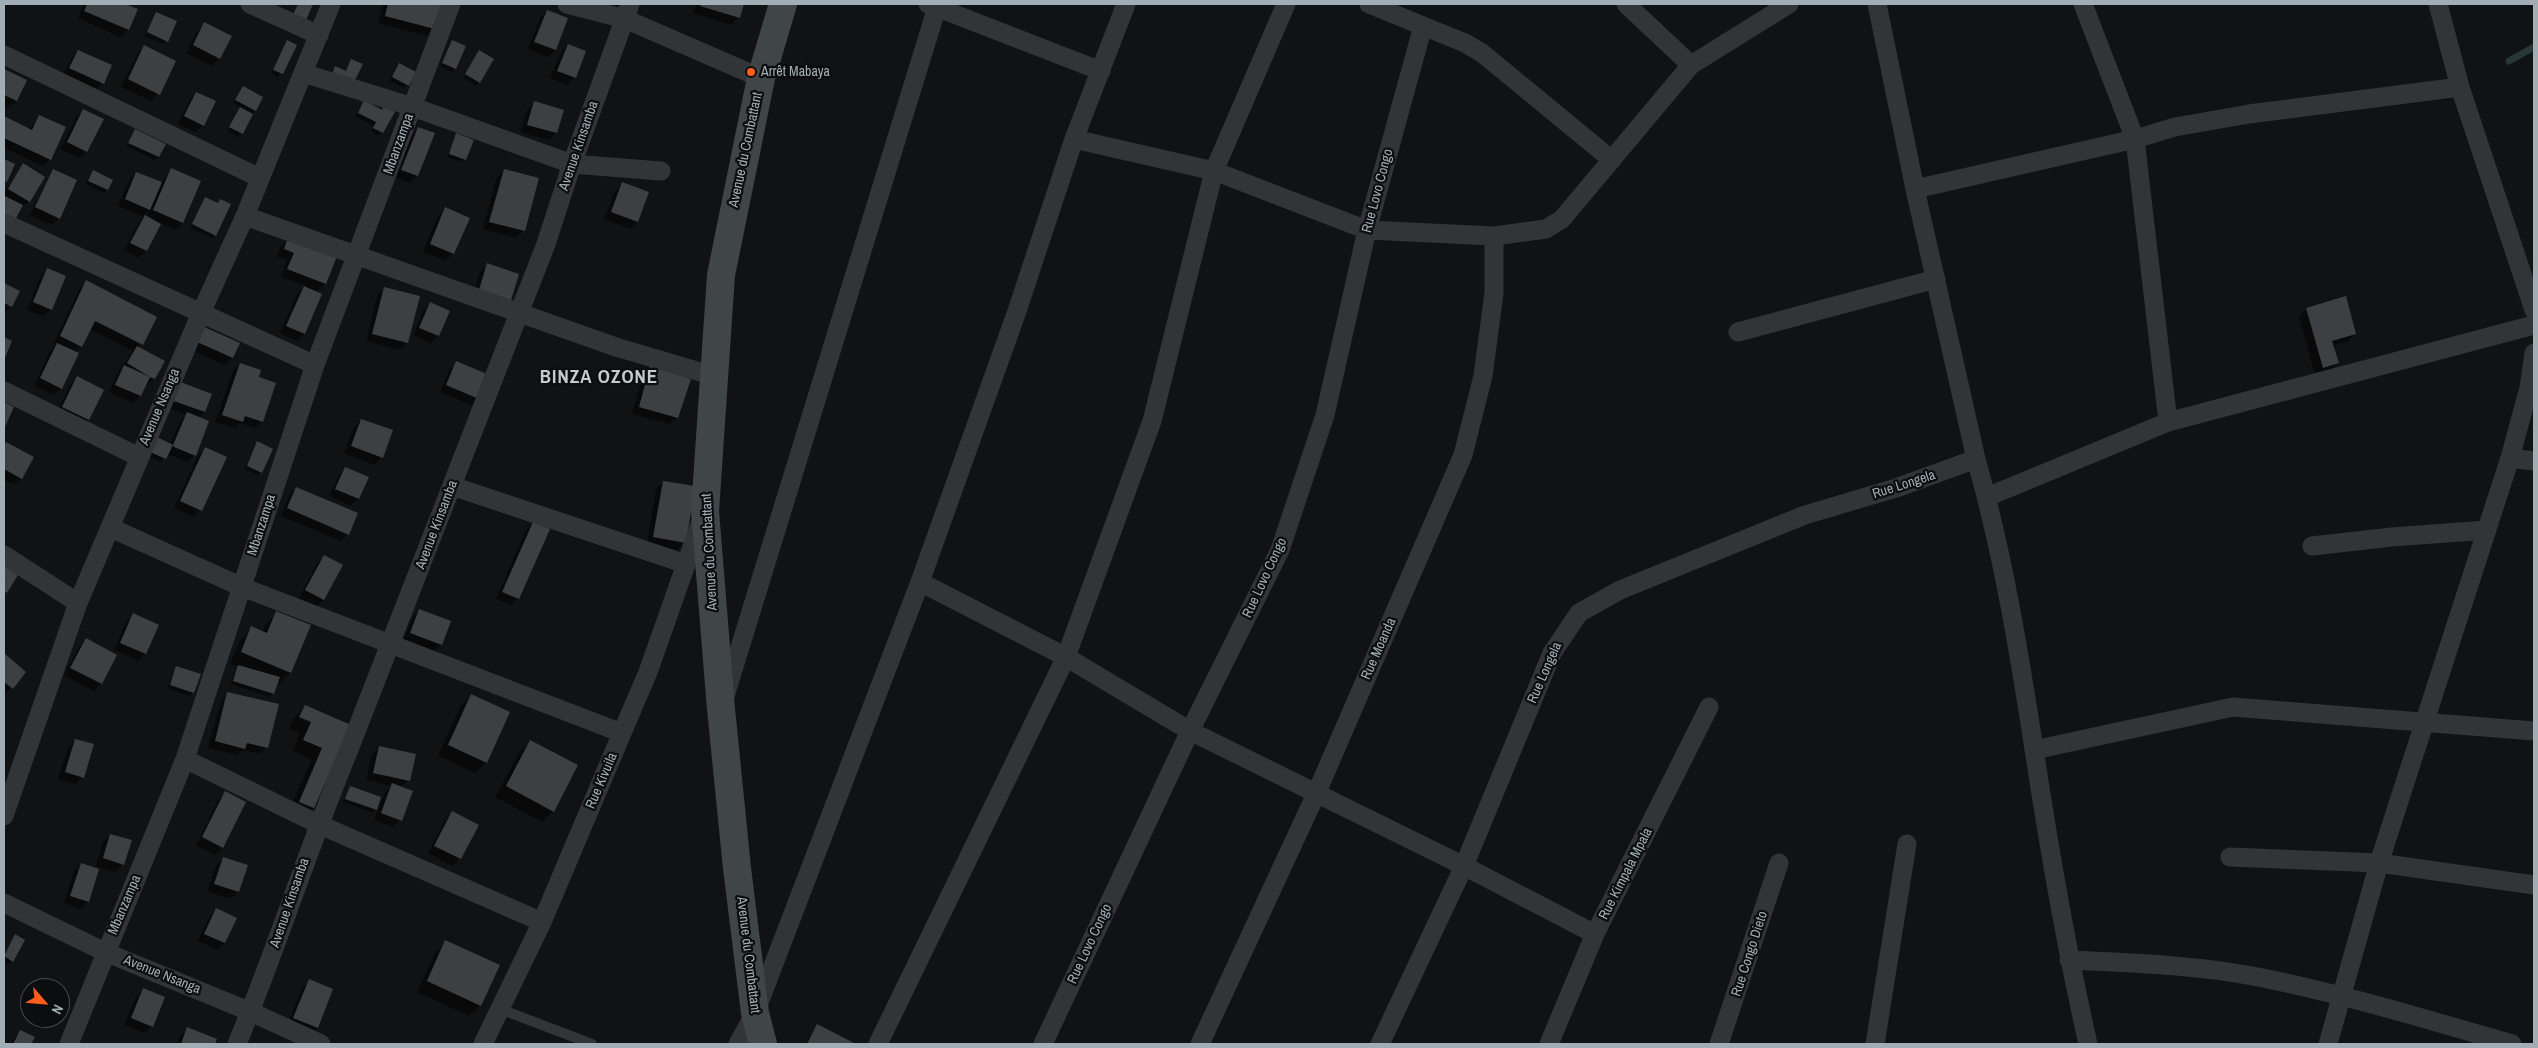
<!DOCTYPE html>
<meta charset="utf-8">
<style>
body{margin:0}
#map{position:relative;width:2538px;height:1048px;overflow:hidden;background:#111213;font-family:"Archivo Narrow",sans-serif}
canvas{display:block}
.frame{position:absolute;inset:0;border:5px solid #a1aeb5;pointer-events:none}
.north{position:absolute;left:20px;top:978px;width:50px;height:50px;box-sizing:border-box;background:#0c0d0e;border:1px solid #484d51;border-radius:50%;rotate:117deg;font-size:14px;font-weight:700;line-height:20px;text-align:center;color:#a1aeb5}
.north::after{content:'';display:block;margin:auto;width:18px;height:22px;background:#ff5e1d;clip-path:polygon(50% 0,100% 100%,50% 72%,0 100%)}
</style>
<div id="map">
<canvas width="2538" height="1048"></canvas>
<div class="frame"></div>
<div class="north">N</div>
</div>
<script>
const ctx = document.querySelector('canvas').getContext('2d');
ctx.lineJoin = 'round';
function fill(path, color) {
  ctx.fillStyle = color;
  ctx.fill(path, 'evenodd');
}
function stroke(path, color, width, dash) {
  ctx.strokeStyle = color;
  ctx.lineWidth = width;
  ctx.lineCap = dash ? 'butt' : 'round';
  ctx.setLineDash(dash || []);
  ctx.stroke(path);
}
function write(font, color, halo, rows, align = 'center') {
  ctx.font = font + ' "Archivo Narrow",sans-serif';
  ctx.lineWidth = 4.5;
  ctx.setLineDash([]);
  ctx.textBaseline = 'middle';
  ctx.strokeStyle = halo;
  ctx.fillStyle = color;
  for (const [text, x, y, turn = 0] of rows) {
    ctx.save();
    ctx.translate(x, y);
    ctx.rotate((+turn || 0) * Math.PI / 180);
    ctx.textAlign = isNaN(turn) ? turn : align;
    if (halo) ctx.strokeText(text, 0, 0);
    ctx.fillText(text, 0, 0);
    ctx.restore();
  }
}
fill(new Path2D(`
 M84,4H122L136,10L128,29L120,37L78,18Z
 M383,4H440L434,29L426,36L378,23Z
 M696,4H742L738,17L731,25L693,13Z
 M547,11L567,19L555,50L548,57L528,49L540,18Z
 M156,14L167,41L163,44L144,36Z
 M205,23L219,58L212,66L186,53L197,31Z
 M452,41L455,68L452,72L440,66Z
 M288,42L295,45L278,77L271,73Z
 M568,45L585,52L574,78L567,85L550,78L561,52Z
 M144,47L158,94L151,101L121,87L137,54Z
 M78,51L110,66L102,83L95,91L63,76L71,59Z
 M479,52V83L476,86L463,78Z
 M399,65L408,85L404,88L389,81Z
 M4,71L25,81L16,101L8,108L4,106Z
 M243,88L255,110L238,137L227,131L241,107L233,103Z
 M196,93L203,125L196,132L178,124L189,101Z
 M364,102L382,132L379,136L371,131L374,126L355,116Z
 M534,103L562,111L556,133L549,140L520,132L527,110Z
 M83,110L86,151L79,158L60,149L76,118Z
 M40,116L50,159L43,166L4,148V117L29,130Z
 M419,128L417,175L410,183L395,177L412,136Z
 M135,131L158,157L155,160L126,146Z
 M457,135L465,159L462,162L447,157Z
 M24,165L29,201L4,221V193Z
 M171,170L199,182L182,223L175,230L160,223L146,251L138,258L124,250L138,224L144,217L118,206L129,180L136,173L161,183ZM150,208L146,218L143,216Z
 M504,170L537,179L523,231L516,238L483,229L497,177Z
 M54,171L59,218L52,225L29,215Z
 M93,172L107,190L104,193L85,184Z
 M622,184L648,193L637,222L630,229L604,219L615,191Z
 M205,198L218,204L215,235L212,238L190,228Z
 M446,209L468,219L453,254L445,261L423,251L438,216Z
 M289,239L325,283L316,292L321,294L304,334L296,341L280,333L297,294L306,286L281,277L287,260L277,257L281,246Z
 M487,265L518,275L472,297L480,272Z
 M47,269L51,309L44,316L27,310L40,277Z
 M87,282L155,317L138,348L154,378L147,385H145L140,395L133,403L109,392L117,374L133,351L89,329L81,346L75,352L61,388L54,395L34,386L50,351L56,345L54,343L79,289Z
 M4,284L19,291L11,306L4,314Z
 M384,289L407,342L400,350L366,341L377,296Z
 M2345,298L2355,334L2348,341L2332,346L2338,363L2330,370L2315,374L2299,317L2306,309Z
 M430,304L438,336L431,343L413,335L423,311Z
 M195,334L239,343L232,358L225,365L189,349Z
 M457,363L478,398L471,405L440,392L449,370Z
 M240,364L257,378L262,421L255,428L240,423L235,428L215,422L233,371Z
 M650,368L677,417L670,424L632,414L643,375Z
 M78,378L88,419L80,426L56,414L70,385Z
 M171,390L204,412L198,418L195,455L188,462L167,454L161,462L146,455L170,445L180,421L186,415L165,407Z
 M361,420L381,457L374,465L344,453L354,427Z
 M7,443L21,478L14,485L4,480V446Z
 M258,443L261,472L258,475L244,469Z
 M206,448L200,510L193,517L174,508L198,455Z
 M346,468L367,478L358,499L351,506L329,496L339,475Z
 M663,482L685,542L677,550L647,544L656,489Z
 M297,488L348,534L341,541L281,516L289,495Z
 M533,523L518,598L511,605L496,599L526,530Z
 M325,556L323,600L316,607L299,598L317,563Z
 M419,610L441,644L434,652L404,640L412,618Z
 M277,613L290,673L279,684L277,683L270,697L230,684L238,667L230,663L241,639L252,628L262,632L266,624Z
 M134,615L145,653L138,661L114,650L126,622Z
 M86,640L115,655L101,683L94,691L64,675L79,647Z
 M4,655L25,672L5,695H4Z
 M176,668L193,692L190,696L167,688Z
 M228,693L267,747L260,754L242,750L237,755L208,748L221,701Z
 M471,696L486,762L475,773L438,756L460,707Z
 M305,706L349,726L313,808L302,819L288,813L312,759L293,751L300,733L289,728L294,718Z
 M75,740L82,777L75,784L58,779L68,748Z
 M530,742L553,811L542,822L495,797L519,753Z
 M379,747L408,780L401,788L400,820L393,827L374,820L385,792L392,786L366,780L372,754Z
 M350,787L375,809L372,812L343,802Z
 M225,793L222,847L215,855L196,845L218,800Z
 M452,812L460,858L453,866L428,853L445,820Z
 M111,835L123,864L115,872L96,866L103,842Z
 M223,858L238,891L231,899L207,891L216,866Z
 M81,864L88,901L81,909L64,903L74,871Z
 M216,910L235,919L224,943L217,950L198,941L209,917Z
 M16,936L12,961L9,964L4,961V955Z
 M446,942L480,1005L469,1016L417,992L435,953Z
 M309,981L332,990L316,1028L309,1035L287,1026L302,988Z
 M46,985L52,988H43Z
 M143,990L152,1026L145,1033L124,1025L136,997Z
 M817,1026L853,1044H805Z
 M188,1029L215,1040L213,1044H177L180,1036Z
 M20,1031L33,1037L29,1044H10Z`), '#0007');
stroke(new Path2D(`
 M2509,61L2534,47`), '#273637', 7);
fill(new Path2D(`
 M87,4H125L138,9L129,30L84,11Z
 M298,4H313L304,25L291,19Z
 M388,4H441L435,29L385,16Z
 M701,4H744L740,18L700,6Z
 M547,10L568,18L556,50L534,42Z
 M156,12L177,21L168,42L147,32Z
 M204,22L232,36L220,59L193,45Z
 M287,40L297,45L283,74L273,70Z
 M452,40L466,46L456,69L442,63Z
 M568,44L586,51L576,78L557,71Z
 M144,45L176,61L160,95L128,79Z
 M78,50L112,65L104,84L69,68Z
 M479,50L494,59L480,83L465,74Z
 M351,59L363,64L353,84L332,74L335,66L346,71Z
 M399,63L416,72L409,86L392,77Z
 M4,69L27,80L17,101L4,95Z
 M243,86L263,97L256,111L235,100Z
 M196,92L216,101L204,126L184,116Z
 M364,100L382,110L384,106L395,112L383,133L373,128L376,122L358,113Z
 M534,101L564,110L557,133L527,125Z
 M240,107L253,114L243,134L229,127Z
 M83,109L104,119L87,152L67,142Z
 M39,115L66,127L51,160L4,138V116L32,130Z
 M418,127L435,133L418,176L401,170Z
 M135,129L166,144L159,157L128,143Z
 M456,133L474,140L466,160L449,154Z
 M4,159L15,164L7,182L4,181Z
 M23,163L45,177L30,202L8,189Z
 M171,168L201,181L183,223L153,210Z
 M53,169L77,180L60,219L35,207Z
 M504,169L539,178L525,231L489,222Z
 M93,170L113,180L108,190L88,181Z
 M136,172L162,182L150,210L125,199Z
 M622,182L649,192L638,222L611,212Z
 M5,196L23,205L14,222L4,216Z
 M205,197L218,203L220,199L231,204L216,236L192,224Z
 M445,207L470,218L454,254L430,244Z
 M145,215L161,224L147,251L130,243Z
 M288,237L337,256L326,284L287,269L294,253L284,249Z
 M487,263L519,274L511,300L479,290Z
 M47,268L66,276L52,310L33,302Z
 M86,280L157,317L143,345L95,321L82,347L60,336Z
 M4,283L20,291L12,307L4,303Z
 M304,286L322,294L305,334L286,326Z
 M384,287L420,296L408,343L372,334Z
 M2346,296L2356,334L2332,341L2339,363L2323,368L2306,308Z
 M430,302L450,311L439,336L419,328Z
 M202,326L240,343L233,358L195,341Z
 M4,337L12,341L4,360Z
 M57,343L79,353L62,389L40,378Z
 M137,346L165,361L155,379L150,377L141,396L115,385L124,365L150,377L127,363Z
 M456,361L489,375L479,399L446,385Z
 M240,363L261,370L259,377L276,383L263,422L245,416L243,422L222,415Z
 M650,366L691,379L678,418L639,407Z
 M77,376L104,390L89,420L62,407Z
 M178,381L212,394L205,412L171,400Z
 M4,402L14,407L4,429Z
 M187,412L209,421L196,456L174,447L173,445Z
 M361,419L393,430L383,458L351,446Z
 M155,436L173,445L166,459L148,451Z
 M257,441L273,449L262,473L247,466Z
 M6,442L34,457L22,479L4,469V446Z
 M205,447L227,457L202,511L180,501Z
 M345,467L369,477L359,499L335,489Z
 M663,481L695,486L686,543L653,537Z
 M296,487L358,513L349,535L287,508Z
 M533,522L550,529L519,599L502,592Z
 M324,555L343,565L324,600L305,590Z
 M4,566L18,575L7,593L4,591Z
 M419,609L451,621L442,645L410,633Z
 M276,611L311,625L291,673L241,652L251,626L267,633Z
 M133,613L159,625L146,654L120,643Z
 M86,638L117,655L102,684L70,668Z
 M4,653L26,672L13,689L4,682Z
 M238,665L280,677L274,694L233,681Z
 M176,666L201,674L194,693L170,685Z
 M227,692L279,704L268,748L247,743L245,749L215,741Z
 M471,694L510,712L487,763L448,745Z
 M305,705L351,725L314,808L299,802L322,748L303,740L311,722L299,717Z
 M75,739L94,744L84,778L65,772Z
 M530,740L578,765L554,812L506,786Z
 M379,746L416,754L410,781L373,773Z
 M392,783L413,791L402,821L381,813Z
 M350,786L381,797L377,810L345,799Z
 M225,791L246,802L223,848L202,837Z
 M452,811L479,825L461,859L434,846Z
 M110,834L132,840L124,865L103,858Z
 M223,857L248,865L239,892L214,884Z
 M81,863L99,869L89,902L70,896Z
 M216,908L237,918L225,943L204,934Z
 M15,934L25,940L13,962L4,956Z
 M445,940L500,965L481,1006L427,981Z
 M309,979L333,989L318,1028L293,1018Z
 M143,988L165,997L153,1027L131,1018Z
 M60,990L67,994L60,1008Z
 M817,1024L856,1044H807Z
 M187,1027L217,1039L215,1044H181Z
 M20,1030L35,1037L31,1044H13Z`), '#3d4043');
stroke(new Path2D(`
 M500,1009L592,1044`), '#323538', 10);
stroke(new Path2D(`
 M250,4L319,35
 M567,4L625,19L761,78
 M928,4L1101,71
 M1369,4L1465,43L1482,53L1612,160
 M1626,4L1691,65
 M1877,4L1915,189L1976,459C2003,554 2019,652 2034,749C2049,848 2066,947 2088,1044
 M2083,4L2135,139L2168,422
 M2438,4L2460,87L2534,310
 M4,55L260,178
 M303,73L413,107L572,164L661,171
 M1074,139L1214,171L1367,230L1494,236L1546,229L1562,219L1691,65L1789,4
 M1915,189L2135,139L2175,127L2249,114L2460,87
 M245,216L616,347L714,376
 M4,223L315,365
 M1738,332L1936,279
 M4,391L139,457
 M2510,458L2534,461
 M452,486L686,564
 M1987,497L2168,422L2534,325
 M111,528L242,587L622,733
 M2312,546L2392,537L2487,530
 M4,555L78,603
 M920,582L1066,657L1190,731L1464,866L1595,934
 M725,696L938,4
 M2034,750L2233,707L2534,731
 M185,759L318,824L542,922
 M4,816L78,603L201,313L245,216L331,4
 M2230,857L2379,863L2534,885
 M4,903L105,952L251,1012L321,1044
 M2069,960C2132,963 2197,965 2258,977C2344,994 2428,1020 2512,1044
 M69,1044L185,759L315,365L451,4
 M237,1044C277,948 308,848 348,752L546,244L572,164L630,4
 M483,1044L542,922L622,733L648,672L702,519
 M738,1044L755,1013L920,582L1016,314L1074,139L1126,4
 M878,1044L1066,657L1152,421L1214,171L1286,4
 M1043,1044L1190,731L1280,550L1325,415L1367,230L1423,26
 M1200,1044L1316,794L1463,455L1483,376L1494,293V236
 M1380,1044L1464,866L1552,653L1579,613L1620,590L1805,515L1896,488L1976,459
 M1549,1044L1595,934L1709,707
 M1719,1044L1779,863
 M1875,1044L1907,844
 M2328,1044L2379,863L2510,458L2529,388L2534,353`), '#323538', 19);
stroke(new Path2D(`
 M763,1044L755,1013L737,868L721,709L705,511L721,275L761,78L783,4`), '#404548', 28);
for (const [x, y, r, color] of [
 [751,72,5,"#ff5e1d"]
]) {
  const dot = new Path2D();
  dot.arc(x, y, r, 0, 2 * Math.PI);
  ctx.fillStyle = color;
  ctx.fill(dot);
  stroke(dot, '#0c0d0e', 2);
}
write('14px', '#a1aeb5', '#0c0d0e', [
 ["Arrêt Mabaya",761,72]
], 'left');
write('14px', '#a1aeb5', '#0c0d0e', [
 ["Mbanzampa",399,144,-70],
 ["Avenue Kinsamba",579,146,-71],
 ["Avenue du Combattant",746,150,-78],
 ["Rue Lovo Congo",1378,191,-75],
 ["Avenue Nsanga",160,407,-67],
 ["Rue Longela",1904,485,-18],
 ["Mbanzampa",262,525,-72],
 ["Avenue Kinsamba",437,525,-69],
 ["Avenue du Combattant",710,552,-93],
 ["Rue Lovo Congo",1265,578,-65],
 ["Rue Moanda",1379,649,-66],
 ["Rue Longela",1545,673,-66],
 ["Rue Kivuila",602,781,-67],
 ["Rue Kimpala Mpala",1626,874,-63],
 ["Avenue Kinsamba",290,903,-71],
 ["Mbanzampa",125,905,-67],
 ["Rue Lovo Congo",1090,944,-65],
 ["Rue Congo Dieto",1750,954,-72],
 ["Avenue du Combattant",748,955,83],
 ["Avenue Nsanga",162,975,22]
]);
ctx.letterSpacing = '1px';
write('bold 19px', '#c2cbd0', '#0c0d0e', [
 ["BINZA OZONE",599,378]
]);
ctx.letterSpacing = '0px';
</script>
